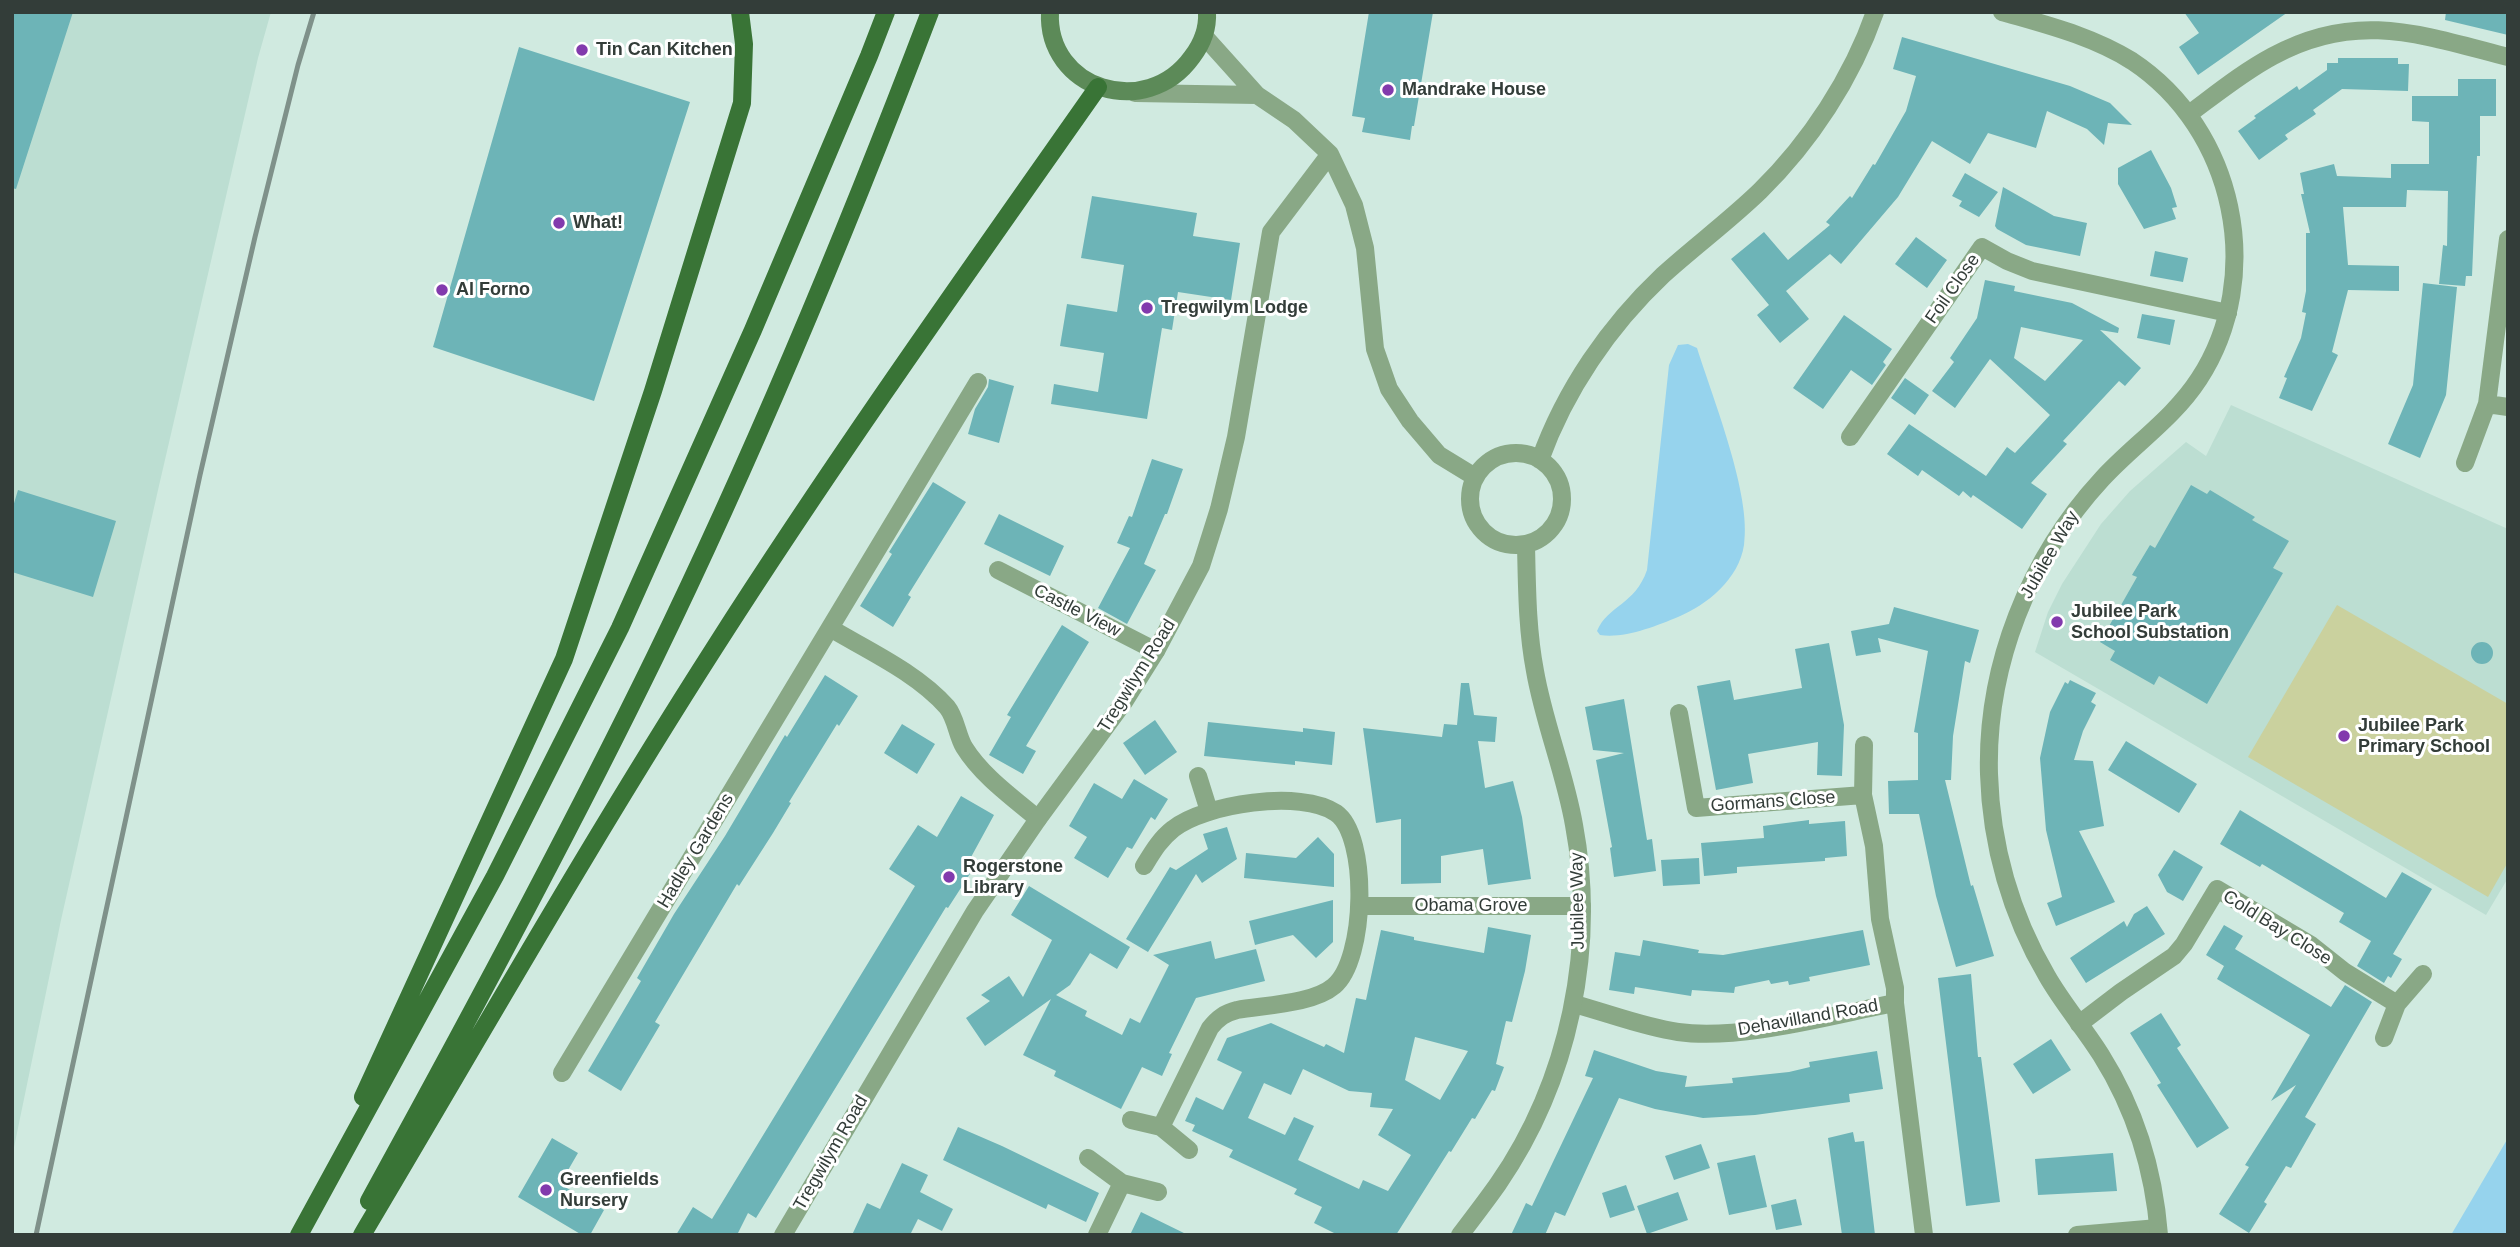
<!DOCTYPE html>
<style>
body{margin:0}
#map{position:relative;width:2520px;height:1247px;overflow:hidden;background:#d0eae0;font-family:Helvetica,sans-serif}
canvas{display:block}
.frame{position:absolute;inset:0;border:14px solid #333d39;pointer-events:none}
</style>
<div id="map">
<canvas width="2520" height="1247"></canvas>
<div class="frame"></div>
</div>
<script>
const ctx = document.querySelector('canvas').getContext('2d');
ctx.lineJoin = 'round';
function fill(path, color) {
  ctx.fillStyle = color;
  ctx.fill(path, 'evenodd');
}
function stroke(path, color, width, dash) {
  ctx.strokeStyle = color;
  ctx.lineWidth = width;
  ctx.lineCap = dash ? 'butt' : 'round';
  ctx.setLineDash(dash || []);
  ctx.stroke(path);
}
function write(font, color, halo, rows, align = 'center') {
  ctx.font = font + ' Helvetica,sans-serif';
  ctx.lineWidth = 6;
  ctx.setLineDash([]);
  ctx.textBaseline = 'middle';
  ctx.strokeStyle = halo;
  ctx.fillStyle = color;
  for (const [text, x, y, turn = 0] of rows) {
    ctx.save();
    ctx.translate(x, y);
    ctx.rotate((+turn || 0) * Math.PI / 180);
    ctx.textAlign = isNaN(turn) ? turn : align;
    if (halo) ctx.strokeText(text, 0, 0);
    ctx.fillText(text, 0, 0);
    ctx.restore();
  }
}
fill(new Path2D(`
 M12,12H271L258,58L158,490L61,920L12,1157Z
 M2231,405L2508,529V878L2486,915L2035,652L2048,612L2062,584L2101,524L2130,491L2186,442L2206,456Z`), '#bcded2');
fill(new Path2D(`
 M2337,605L2508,704V862L2488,897L2248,757Z`), '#cad19e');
fill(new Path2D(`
 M1688,344L1697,348C1713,399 1752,495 1744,545C1739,579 1707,605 1678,617C1656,626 1624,639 1600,635L1597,631C1608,605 1635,605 1647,570L1669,365L1678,345Z
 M2508,1138V1235H2451Z`), '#96d3ed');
fill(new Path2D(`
 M12,12H73L16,189L12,188Z
 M1369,12H1433L1414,126H1412L1410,140L1362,132L1365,118L1352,116Z
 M2184,12H2288L2198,75L2179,47L2199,33Z
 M2446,12H2508V35L2445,20Z
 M1902,37L2070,86L2110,103L2132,125L2108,123L2104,145L2087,129L2047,111L2036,148L1988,133L1970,164L1932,141L1898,197L1841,264L1830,254L1786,291L1809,319L1780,343L1757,315L1769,305L1731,259L1764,232L1788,260L1830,225L1826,222L1850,196L1852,198L1873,164L1875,165L1906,111L1916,76L1893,69Z
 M519,47L690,102L594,401L433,347Z
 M2338,58H2398V64H2409L2408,91L2342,89L2313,110L2316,114L2285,135L2288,139L2259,160L2238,131L2256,118L2254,116L2297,86L2299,90L2327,70V63H2338Z
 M2458,79H2496V116H2480V156H2477L2472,276H2466L2465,286L2439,284L2443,245L2447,246L2448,191L2407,190L2406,207H2343L2348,265L2399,266V291L2348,290L2332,352L2338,355L2312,411L2279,398L2287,378L2284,377L2301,338L2306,313L2302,312L2306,291V233H2310L2301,194H2304L2300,173L2334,164L2337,176L2391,178V164H2429V122L2412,121V96H2458Z
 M2151,150L2171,188L2177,207L2172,208L2176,219L2144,229L2118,184V168Z
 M1965,173L1998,192L1979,217L1959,206L1962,201L1952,196Z
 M2003,187L2054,216L2087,223L2080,256L2026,245L1997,229L1995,226Z
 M1092,196L1197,213L1193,236L1240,243L1231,300L1178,292L1172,330L1162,328L1147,419L1051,404L1054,384L1098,392L1104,353L1060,346L1067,304L1117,312L1124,265L1081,258Z
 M1916,237L1947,260L1927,288L1895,264Z
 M2155,251L2188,258L2183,282L2150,276Z
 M1985,280L2015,286L2014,291L2072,303L2119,328L2118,333L2100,330L2141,368L2125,386L2119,381L2063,441L2067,444L2031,483L2047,494L2022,529L1973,495L1971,498L1963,491L1959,496L1922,470L1918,476L1887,454L1909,424L1986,476L2007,447L2015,453L2050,415L1990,359L1955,408L1932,391L1954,362L1950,358L1977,318ZM2021,327L2083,340L2045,381L2014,358Z
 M2423,283L2457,287L2446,395L2420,458L2388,444L2413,385Z
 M2142,314L2175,320L2170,345L2137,338Z
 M1844,315L1892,349L1883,362L1886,365L1872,385L1851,370L1823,409L1793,388Z
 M1905,378L1929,395L1915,415L1891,398Z
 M989,379L1014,386L999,443L968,434L975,409L988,387Z
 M1152,459L1183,469L1167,514H1165L1144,564L1156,570L1127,624L1098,608L1130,548L1117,543L1129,516L1132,517Z
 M933,482L966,502L908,595L911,597L893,627L860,606L892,554L889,552Z
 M2191,485L2207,494L2210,490L2255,517L2252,520L2289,541L2273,568L2283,573L2207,704L2159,676L2154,685L2110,660L2115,651L2100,642L2137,577L2132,575L2150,545L2155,548Z
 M18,490L116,521L93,597L12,572V510Z
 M999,514L1064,546L1050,576L984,544Z
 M1894,607L1979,630L1970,663L1965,661L1953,736L1951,780H1945L1971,886L1973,885L1994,956L1956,967L1936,896L1919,814H1889L1888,781L1918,780V733L1914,732L1928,651L1878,638L1881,652L1856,656L1851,631L1889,624Z
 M1062,625L1089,642L1026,746L1036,751L1023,774L989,755L1011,717L1007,715Z
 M2471 653a11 11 0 1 1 22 0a11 11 0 1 1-22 0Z
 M1829,643L1844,725L1842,776L1817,775L1818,742L1748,754L1753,783L1716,790L1697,686L1730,680L1734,700L1802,688L1795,649Z
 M825,675L858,696L839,726L837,724L789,802L791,803L773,833L739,886L737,884L687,968L655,1022L660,1025L621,1091L588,1071L641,981L637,978L674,914L725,836L785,735L787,737Z
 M2070,680L2096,693L2091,702L2096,705L2083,731L2074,760L2093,761L2104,826L2079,831L2115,902L2056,926L2047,903L2062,897L2046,830L2040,758L2050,712L2065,682L2068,684Z
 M1461,683H1469L1474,715L1497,717L1495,742L1478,741L1485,788L1513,781L1522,817L1531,879L1488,885L1483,849L1441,856V883L1401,884V819L1376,823L1363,728L1442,737L1444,724L1457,725Z
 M1624,699L1647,840L1652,839L1656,871L1614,877L1610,848L1612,847L1596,760L1624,753L1593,750L1585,707Z
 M1155,720L1177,752L1145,775L1123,743Z
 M1208,722L1303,732V728L1335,732L1332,765L1295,761V765L1204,756Z
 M902,724L935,744L917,774L884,753Z
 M2126,741L2197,784L2179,813L2108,770Z
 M1134,779L1168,799L1155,820L1151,817L1132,849L1127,847L1108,878L1074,858L1087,837L1069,826L1094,783L1122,799Z
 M961,796L994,815L970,859L977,863L948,908L946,907L756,1218L748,1213L737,1235H676L693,1207L712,1219L915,886L889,869L918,825L937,837Z
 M2240,810L2386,898L2402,872L2432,889L2393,954L2402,959L2391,978L2388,976L2384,983L2357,966L2371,941L2339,922L2344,913L2262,864L2260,867L2220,844Z
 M1809,820V824L1845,821L1847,856L1825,858V861L1737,867V873L1704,876L1701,843L1764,838L1763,826Z
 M1227,827L1237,859L1202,883L1196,874L1148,952L1126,939L1170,867L1176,870L1208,849L1203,834Z
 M1318,837L1334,854V887L1244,878L1246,853L1296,858Z
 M2174,850L2203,867L2183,901L2167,892L2158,875Z
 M1699,858L1700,884L1663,886L1661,860Z
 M1029,886L1130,947L1117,969L1090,953L1070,985L1056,995L1087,1011L1085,1016L1122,1035L1130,1018L1140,1023L1169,965L1153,955L1211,941L1215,959L1256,949L1265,981L1196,998L1169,1053L1172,1054L1162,1076L1142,1067L1121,1109L1054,1076L1056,1071L1023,1055L1051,999L985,1046L966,1018L990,1001L981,995L1009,976L1023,997L1052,940L1011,915Z
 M1333,900V942L1316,958L1293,935L1255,945L1249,921Z
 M2147,906L2165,934L2086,983L2070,958L2124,921L2127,927L2134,914Z
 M2224,925L2243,936L2235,949L2331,1007L2345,985L2372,1002L2305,1117L2316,1124L2291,1168L2286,1166L2264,1202L2267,1204L2249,1233L2219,1214L2249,1167L2245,1165L2296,1085L2271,1101L2310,1035L2217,979L2224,966L2206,955Z
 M1488,927L1531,935L1525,971L1512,1022L1506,1021L1496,1064L1504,1067L1495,1091L1492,1090L1475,1119L1472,1118L1451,1152L1449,1151L1396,1235H1338L1314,1223L1322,1207L1294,1194L1297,1189L1229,1157L1233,1150L1192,1131L1195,1125L1185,1121L1196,1097L1223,1110L1242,1072L1217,1060L1227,1038L1271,1023L1324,1047L1326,1044L1344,1053L1356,998L1366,1000L1381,930L1414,937V940L1484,953ZM1415,1037L1468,1051L1440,1100L1405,1080ZM1303,1069L1349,1091L1372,1093L1370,1107L1393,1109L1378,1135L1411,1155L1388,1191L1363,1180L1359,1189L1298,1160L1314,1126L1294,1117L1285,1135L1248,1118L1264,1083L1291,1095Z
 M1863,930L1870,965L1809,977L1810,981L1789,985L1788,981L1771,984L1769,980L1735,987L1734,993L1692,990L1691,996L1635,987L1634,994L1609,990L1615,952L1640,956L1643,940L1699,950L1698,953L1723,955Z
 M1971,974L1978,1057H1981L2000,1202L1966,1206L1938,978Z
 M2161,1013L2181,1045L2177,1048L2229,1128L2197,1148L2157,1085L2161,1083L2130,1033Z
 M2051,1039L2071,1070L2033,1094L2013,1064Z
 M1594,1050L1656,1071L1687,1076L1685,1087L1733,1083L1732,1078L1789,1072L1810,1067L1809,1062L1877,1051L1883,1089L1849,1094L1850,1102L1755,1115L1703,1118L1655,1109L1619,1098L1565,1216L1555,1212L1545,1235H1511L1526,1203L1532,1206L1593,1078L1585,1076Z
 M958,1127L1002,1146L1099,1193L1086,1222L1048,1204L1046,1209L943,1160Z
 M1853,1132L1855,1142L1864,1141L1875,1235H1842L1828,1138Z
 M552,1138L578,1153L560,1184L604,1210L590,1235H582L518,1197Z
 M1701,1144L1710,1168L1674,1180L1665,1156Z
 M2113,1153L2117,1191L2038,1195L2035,1159Z
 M1755,1155L1767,1207L1729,1215L1717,1163Z
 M902,1163L928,1175L920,1192L953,1209L942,1231L918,1219L910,1235H852L867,1203L880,1209Z
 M1626,1185L1635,1210L1610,1218L1602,1193Z
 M1678,1192L1688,1220L1647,1234L1637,1206Z
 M1796,1199L1802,1225L1776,1230L1771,1205Z
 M1141,1212L1188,1235H1130Z`), '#6db4b7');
stroke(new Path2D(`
 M2189,114C2216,94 2243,72 2273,56C2357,10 2422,35 2508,57
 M2487,404L2508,407
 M1850,437L1982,247L2007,261L2032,271L2228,313
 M2465,463L2487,404L2508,239
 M998,570L1156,651
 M830,628C869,651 917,673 947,707C956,718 957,735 964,747C982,776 1012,797 1038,819
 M1679,713L1696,808L1863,795
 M1864,745L1863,795L1874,846L1880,919L1895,988V1003
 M1198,776L1209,811
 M1144,866C1152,853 1160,839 1173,829C1204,804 1301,789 1336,813C1369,836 1366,960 1334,986C1313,1004 1265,1005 1237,1010C1225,1013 1218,1018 1210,1028L1161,1127
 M1361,906H1582
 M1574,1004C1608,1013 1643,1027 1678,1032C1741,1041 1832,1015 1895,1003L1924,1235
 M2079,1024L2121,992L2174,956L2184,944L2217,889L2311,945L2345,972L2397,1004
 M2384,1038L2397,1004L2423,974
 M562,1073L978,382
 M1131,1120L1161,1127L1189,1150
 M1088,1158L1122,1183L1097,1235
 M1122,1183L1158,1192
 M2077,1235L2158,1228`), '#89a886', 18);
stroke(new Path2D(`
 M2002,12C2047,25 2092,36 2132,61C2235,129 2266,276 2199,379C2173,419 2133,445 2102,479C2029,558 1986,666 1989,774C1991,845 2011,915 2047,976C2063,1004 2084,1028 2101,1055C2135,1109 2154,1171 2159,1235
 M1204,36L1257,95L1294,120L1330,154L1354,205L1365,248L1375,349L1389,389L1410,421L1439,455L1475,477
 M1135,93L1257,95
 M1470 499a46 46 0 1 1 92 0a46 46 0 1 1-92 0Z
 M1540,460C1565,390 1609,326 1663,275C1695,246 1729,221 1760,191C1810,142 1852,78 1875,12
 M783,1235L975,911L1038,819L1124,702L1156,651L1201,566L1219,509L1236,437L1271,232L1330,154
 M1460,1235C1473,1218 1486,1201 1498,1184C1569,1081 1597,948 1574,825C1565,773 1544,723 1535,671C1527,629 1527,587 1526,545`), '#89a886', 18);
stroke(new Path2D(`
 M1050,12C1046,89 1146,121 1192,57C1202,44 1208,30 1207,12`), '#5c8a58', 18);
stroke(new Path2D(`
 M363,1097L564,659L653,391L742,103L744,44L740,12
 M369,1201C468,1021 565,841 655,657C757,447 847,230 930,12
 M299,1235L495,876L620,628L753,330L869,56L886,12
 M362,1235C479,1038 592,839 715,647C837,456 968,272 1098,87`), '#397436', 18);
stroke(new Path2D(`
 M36,1235L200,475L255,237L298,65L314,12`), '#7f918a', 5);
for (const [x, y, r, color] of [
 [582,50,7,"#823aad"],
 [1388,90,7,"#823aad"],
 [559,223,7,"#823aad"],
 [442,290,7,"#823aad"],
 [1147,308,7,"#823aad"],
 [2057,622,7,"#823aad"],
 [2344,736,7,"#823aad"],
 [949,877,7,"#823aad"],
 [546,1190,7,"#823aad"]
]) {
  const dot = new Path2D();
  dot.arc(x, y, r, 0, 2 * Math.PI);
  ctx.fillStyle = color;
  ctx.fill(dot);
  stroke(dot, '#fff', 2.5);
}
write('bold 18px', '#333d39', '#fff', [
 ["Tin Can Kitchen",596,50],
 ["Mandrake House",1402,90],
 ["What!",573,223],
 ["Al Forno",456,290],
 ["Tregwilym Lodge",1161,308],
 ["Jubilee Park",2071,612],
 ["School Substation",2071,633],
 ["Jubilee Park",2358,726],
 ["Primary School",2358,747],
 ["Rogerstone",963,867],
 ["Library",963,888],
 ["Greenfields",560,1180],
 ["Nursery",560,1201]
], 'left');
write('18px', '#333d39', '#fff', [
 ["Foil Close",1953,289,-55],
 ["Jubilee Way",2050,555,-60],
 ["Castle View",1077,611,27],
 ["Tregwilym Road",1137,676,-58],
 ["Gormans Close",1773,802,-4],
 ["Hadley Gardens",696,851,-59],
 ["Jubilee Way",1578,901,-91],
 ["Obama Grove",1471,906],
 ["Cold Bay Close",2277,928,32],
 ["Dehavilland Road",1808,1018,-10],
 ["Tregwilym Road",831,1153,-60]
]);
</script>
